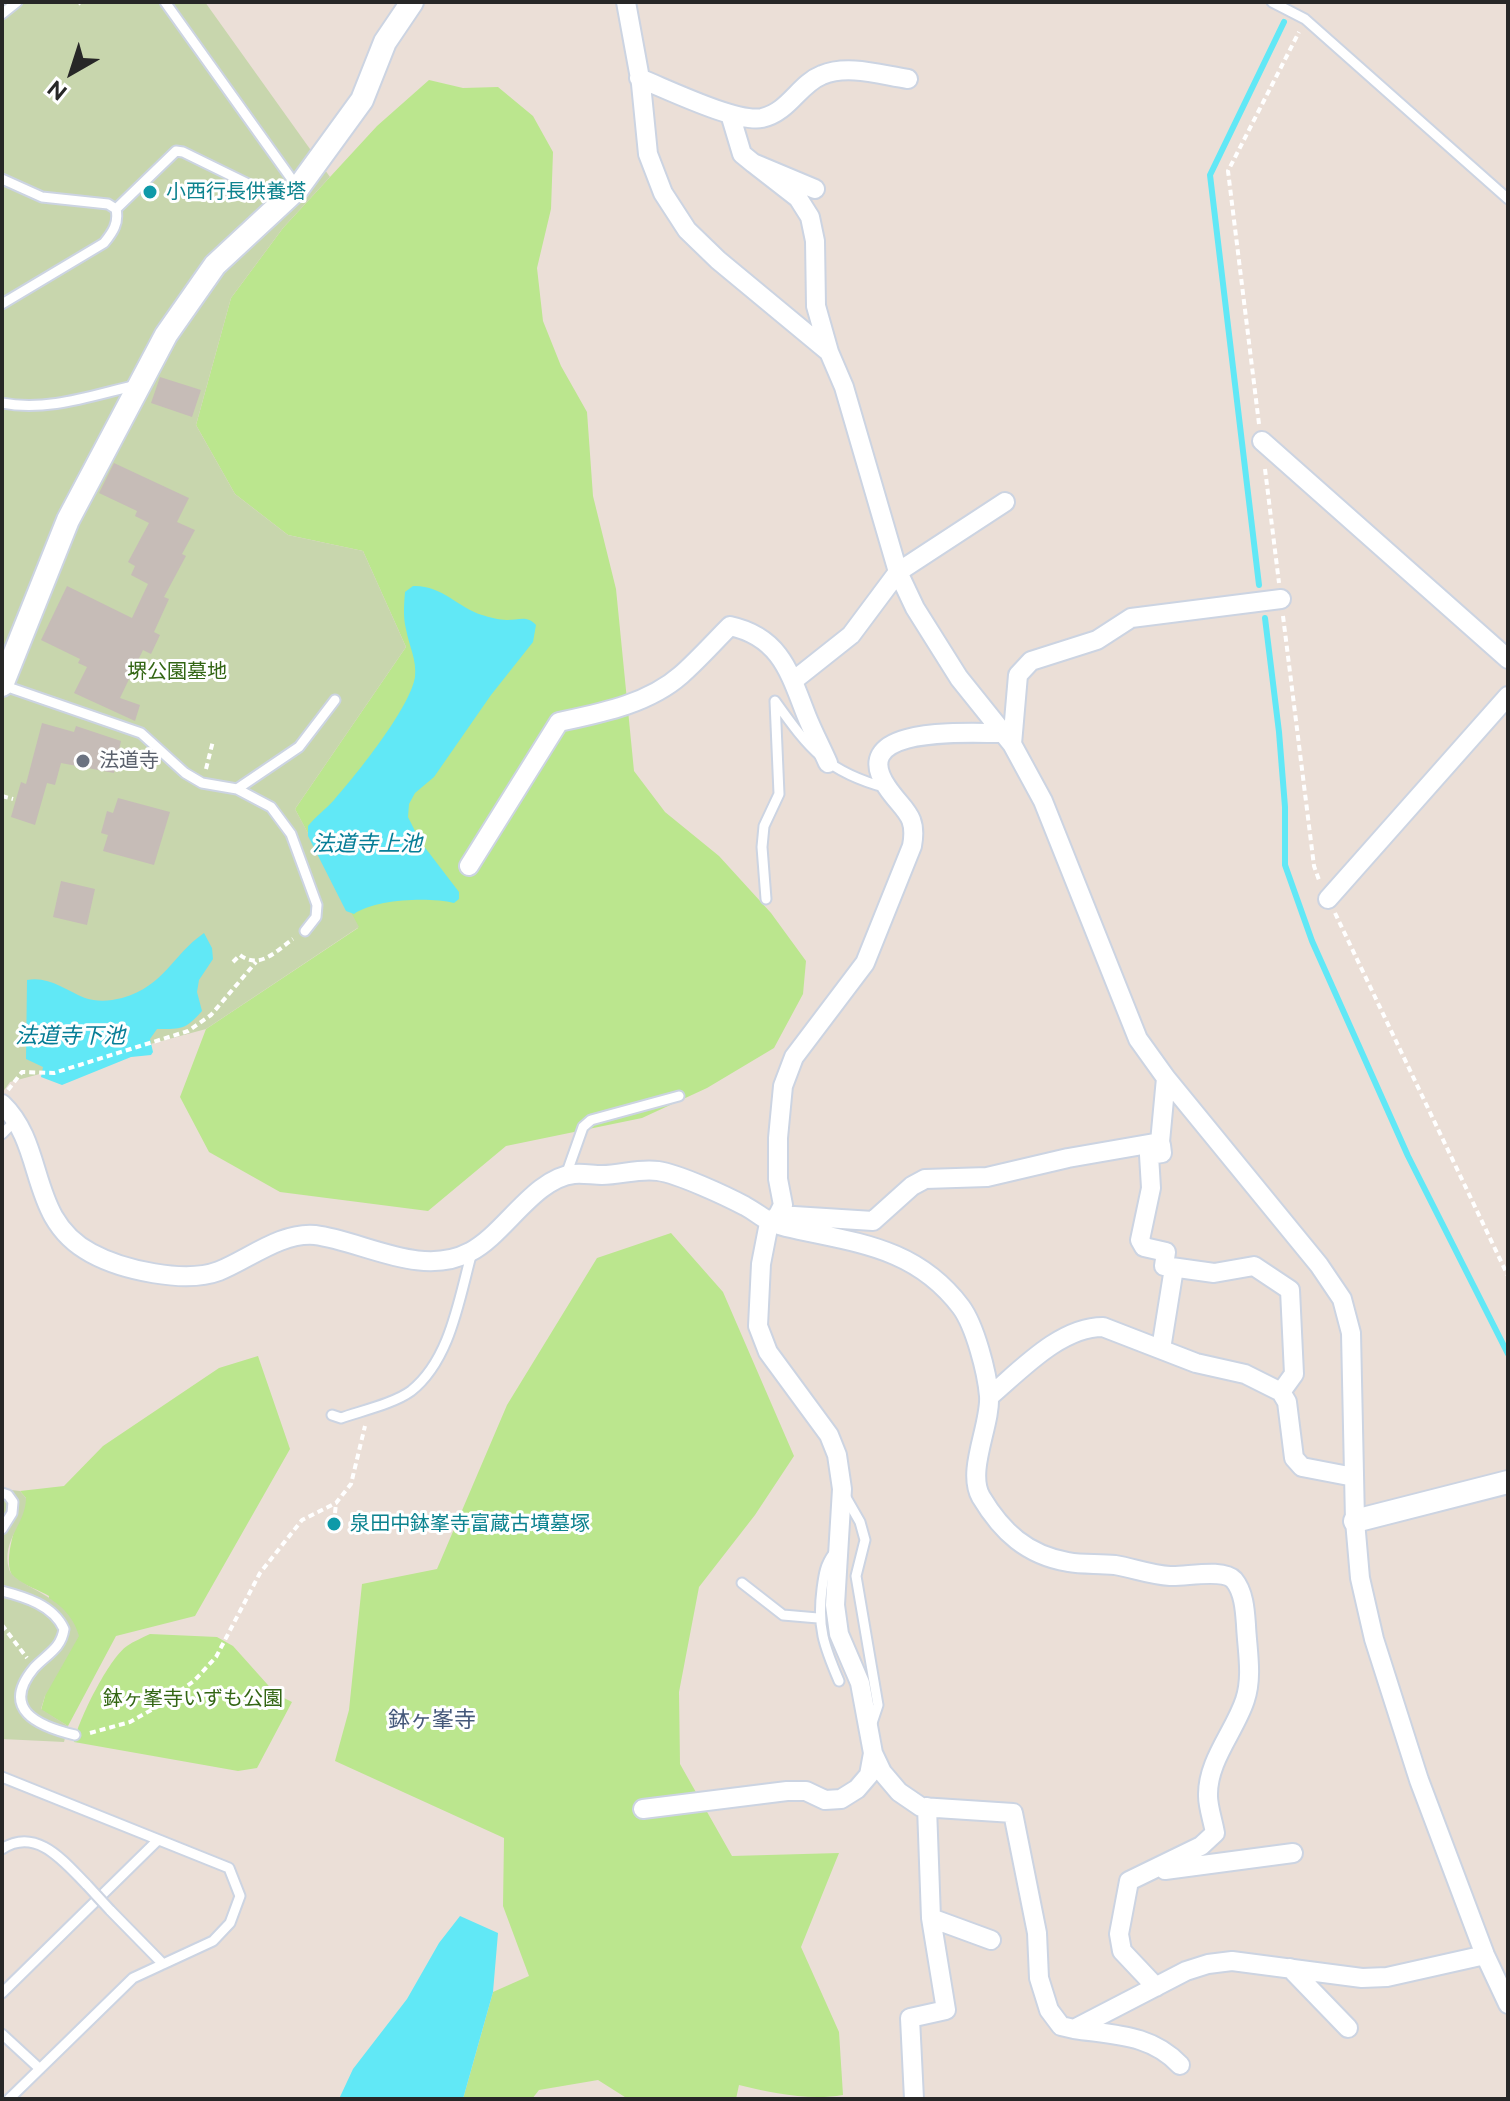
<!DOCTYPE html>
<meta charset="utf-8">
<style>
body{margin:0}
#map{position:relative;width:1510px;height:2101px;overflow:hidden;background:#ebdfd7;font-family:Raleway,sans-serif}
canvas{display:block}
.frame{position:absolute;inset:0;border:4px solid #272727;pointer-events:none}
.north{position:absolute;left:32px;top:32px;width:80px;height:80px;-webkit-text-stroke:6px #fff;paint-order:stroke;rotate:219deg;font-size:22px;font-weight:700;line-height:32px;text-align:center;color:#272727}
.north::after{content:'';display:block;margin:auto;width:28px;height:36px;background:#272727;clip-path:polygon(50% 0,100% 100%,50% 72%,0 100%)}
</style>
<div id="map">
<canvas width="1510" height="2101"></canvas>
<div class="frame"></div>
<div class="north">N</div>
</div>
<script>
const ctx = document.querySelector('canvas').getContext('2d');
ctx.lineJoin = 'round';
function fill(path, color) {
  ctx.fillStyle = color;
  ctx.fill(path, 'evenodd');
}
function stroke(path, color, width, dash) {
  ctx.strokeStyle = color;
  ctx.lineWidth = width;
  ctx.lineCap = dash ? 'butt' : 'round';
  ctx.setLineDash(dash || []);
  ctx.stroke(path);
}
function write(font, color, halo, rows, align = 'center') {
  ctx.font = font + ' Raleway,"Noto Sans JP",sans-serif';
  ctx.lineWidth = 6;
  ctx.setLineDash([]);
  ctx.textBaseline = 'middle';
  ctx.strokeStyle = halo;
  ctx.fillStyle = color;
  for (const [text, x, y, turn = 0] of rows) {
    ctx.save();
    ctx.translate(x, y);
    ctx.rotate((+turn || 0) * Math.PI / 180);
    ctx.textAlign = isNaN(turn) ? turn : align;
    if (halo) ctx.strokeText(text, 0, 0);
    ctx.fillText(text, 0, 0);
    ctx.restore();
  }
}
fill(new Path2D(`
 M429,80L463,88L498,87L533,116L553,152L551,209L537,268L543,321L561,366L587,412L593,496L616,589L634,771L665,812L719,856L771,913L806,961L803,994L774,1048L707,1088L642,1118L506,1146L428,1211L280,1192L209,1152L180,1097L206,1029L358,928L295,809L406,647L363,551L288,535L235,494L196,425L231,298L283,228L377,126Z
 M671,1233L723,1292L794,1456L755,1515L699,1587L679,1692L680,1764L732,1856L839,1853L801,1947L839,2032L843,2095C809,2101 772,2093 739,2085L736,2099H628L598,2080L539,2090L532,2099H463L493,1992L529,1976L503,1906L504,1838L335,1761L349,1710L362,1584L437,1569L507,1405L597,1258Z
 M258,1356L290,1449L195,1616L116,1636L68,1726L41,1710L45,1696L49,1596C39,1590 24,1585 14,1578C0,1562 19,1516 26,1498L20,1491L64,1486L103,1446L219,1368Z
 M150,1634L217,1637L233,1646L276,1694L292,1702L257,1768L238,1771L74,1742C78,1721 109,1658 127,1646C134,1641 142,1638 150,1634Z`), '#bbe68e');
fill(new Path2D(`
 M2,2H205L330,177L283,228L231,298L196,425L235,494L288,535L363,551L406,647L295,809L359,927L206,1029L10,1082L2,1093Z
 M2,1489L20,1491L26,1498C26,1524 1,1540 9,1569C15,1588 68,1593 79,1636L45,1696L41,1709L68,1726L64,1742L2,1739Z`), '#c8d6ad');
fill(new Path2D(`
 M413,586C442,585 457,607 482,615C489,617 499,620 507,620C519,620 527,615 536,625L533,642L491,695L434,777L415,793L409,804L408,817L420,841L459,892V899L454,903C429,897 376,899 354,914L346,911L308,836V826C316,816 326,809 334,800C356,775 410,708 415,677C417,660 409,646 406,629C403,617 404,605 405,592Z
 M204,933L212,948L213,959L199,980L197,992L202,1011C185,1030 182,1029 157,1029L150,1039L153,1052L151,1055L131,1057L62,1085L41,1077L43,1067L26,1059L27,980C49,976 65,990 85,998C97,1002 110,1001 122,998C166,985 171,956 204,933Z
 M460,1916L498,1933L493,1992L463,2099H339L353,2069L407,1999L439,1943Z`), '#61e8f6');
stroke(new Path2D(`
 M1259,585L1210,175L1284,22
 M1265,618L1279,732L1285,807V865L1312,941L1408,1156L1508,1354`), '#61e8f6', 6);
fill(new Path2D(`
 M160,377L201,390L192,417L151,403Z
 M114,463L189,498L177,522L195,530L182,554L186,556L164,597L169,599L154,632L160,635L151,654L143,650L120,698L140,705L135,721L74,693L87,667L78,663L80,659L41,640L67,586L132,618L148,584L131,575L135,566L128,562L149,523L135,516L137,511L99,493Z
 M42,723L74,732L76,726L121,741L114,773L61,763L55,785L47,783L35,825L11,817L21,782L26,784Z
 M118,798L170,812L154,865L103,851L108,835L101,833L107,811L113,813Z
 M61,881L95,889L87,925L53,917Z`), '#c6bcb7');
const service = new Path2D(`
 M165,2L298,188
 M1272,2L1305,19L1508,199
 M2,14L17,2
 M2,179L42,197L108,204L116,209
 M2,304L104,243C113,232 119,223 116,209L176,151L183,152L281,200
 M2,403C47,412 93,395 137,385
 M2,685L141,733L185,773L202,783L237,789L299,747L335,700
 M237,789L271,807L291,834L317,905L316,917L305,931
 M766,899L762,847L764,826L779,794L775,701C810,750 827,772 887,788
 M2,1134L15,1121
 M566,1175L583,1127L591,1120L679,1096
 M332,1415L341,1418C361,1411 395,1403 411,1391C451,1359 459,1298 472,1252
 M2,1493L8,1495L13,1502L12,1513L2,1529
 M844,1494L860,1522L865,1540L856,1576L878,1705L871,1726
 M834,1553C825,1565 824,1574 822,1589C817,1627 824,1646 839,1681
 M742,1583L783,1615L818,1618
 M2,1591C25,1597 53,1605 64,1629C61,1649 47,1654 34,1668C0,1709 37,1726 75,1735
 M2,1777L229,1868L240,1896L230,1923L213,1941L133,1978L9,2099
 M2,1849C37,1826 65,1863 87,1885
 M110,1910L163,1964
 M2,1993L158,1840
 M2,2034L40,2069`);
const minor = new Path2D(`
 M626,2L641,84L648,154L663,193L687,230L718,260L829,352L844,387L898,572L915,608L959,678L1012,744L1043,801L1138,1039L1166,1078L1319,1265L1342,1299L1351,1333L1355,1521L1360,1578L1374,1639L1419,1780L1485,1955L1508,2004
 M639,78C667,89 736,123 762,118C789,112 799,84 822,75C848,64 881,75 908,79
 M730,114L742,154L753,163L815,189
 M753,163L798,198L810,217L815,241L816,306L829,352
 M1262,441L1508,659
 M793,681L851,635L898,572L1005,502
 M1004,733C974,734 844,723 887,787C903,811 918,814 912,846L865,963L794,1057L783,1086L778,1138V1179L783,1205L778,1215L769,1223L761,1264L758,1326L768,1352L829,1435L837,1455L842,1489L835,1605L839,1634L860,1683L873,1753L882,1772L899,1792L921,1807L1013,1813L1037,1933L1039,1978L1049,2010L1061,2026L1074,2029L1186,1971L1208,1964L1232,1961L1362,1978L1387,1977L1485,1955
 M1012,744L1018,675L1031,661L1097,640L1131,618L1281,599
 M469,866L559,722C601,713 648,704 681,675C698,660 714,642 730,626C781,637 790,674 807,717C813,732 821,747 828,763
 M1328,899L1508,696
 M2,1104C47,1147 27,1219 91,1253C122,1270 185,1284 219,1271C249,1259 281,1232 315,1235C363,1241 421,1278 470,1252C504,1235 534,1178 574,1174C583,1173 593,1175 602,1175C621,1175 639,1168 658,1171C679,1174 726,1196 745,1206C763,1216 765,1222 786,1227C855,1243 915,1246 961,1307C975,1326 987,1372 989,1396C991,1425 966,1471 981,1497C1002,1532 1027,1555 1068,1562C1083,1565 1099,1563 1115,1565C1133,1568 1151,1575 1170,1576C1186,1577 1223,1568 1234,1580C1244,1592 1245,1611 1246,1625C1247,1649 1253,1676 1245,1700C1235,1731 1207,1761 1208,1796C1208,1807 1213,1821 1215,1833L1201,1846L1129,1881L1119,1934L1122,1951L1156,1987
 M1161,1145L1162,1153L1149,1155L1151,1188L1140,1240L1144,1247L1166,1252L1164,1266L1214,1273L1254,1266L1290,1290L1294,1374L1281,1392
 M778,1215L873,1221L912,1186L925,1179L987,1177L1068,1158L1160,1142L1166,1078
 M1161,1349L1174,1268
 M989,1397C1021,1370 1060,1327 1103,1327L1196,1363L1245,1374L1281,1392L1287,1402L1294,1458L1302,1467L1354,1477
 M643,1809L787,1791H806L825,1800L841,1799L857,1789L869,1775L873,1753
 M1165,1870L1293,1853
 M931,1918L991,1940
 M1290,1968L1348,2028
 M1074,2029C1114,2035 1151,2034 1180,2065
 M914,2099L910,2018L946,2010L931,1918L927,1807`);
const tertiary = new Path2D(`
 M2,685L68,520L166,335L215,265L298,188L362,100L385,42L412,2
 M1355,1521L1508,1482`);
stroke(service, '#ccd4e2', 13);
stroke(minor, '#ccd4e2', 22);
stroke(tertiary, '#ccd4e2', 26);
stroke(new Path2D(`
 M79,2L81,4
 M1259,424L1228,171L1299,32
 M1265,469L1279,583
 M1283,616L1314,866L1319,880
 M206,769L213,741
 M2,796L13,799
 M1335,913L1508,1276
 M233,962L240,955C260,970 276,951 293,939
 M8,1090L22,1072L54,1073L188,1031L211,1015L256,962
 M335,1513L336,1503
 M2,1625L27,1658
 M90,1733L130,1722L160,1705L194,1681L216,1657L260,1573L302,1520L336,1503L351,1484L365,1426`), '#fff', 4, [6, 4]);
stroke(service, '#fff', 9);
stroke(minor, '#fff', 18);
stroke(tertiary, '#fff', 22);
const serviceBridge = new Path2D(`
 M87,1885L110,1910`);
stroke(serviceBridge, '#ccd4e2', 13, []);
stroke(serviceBridge, '#fff', 9);
for (const [x, y, r, color] of [
 [150,192,8,"#0f9aa8"],
 [83,761,8,"#6b7280"],
 [334,1524,8,"#0f9aa8"]
]) {
  const dot = new Path2D();
  dot.arc(x, y, r, 0, 2 * Math.PI);
  ctx.fillStyle = color;
  ctx.fill(dot);
  stroke(dot, '#fff', 3);
}
write('20px', '#0d838f', '#fff', [
 ["小西行長供養塔",166,192],
 ["泉田中鉢峯寺富蔵古墳墓塚",350,1524]
], 'left');
write('20px', '#336614', '#fff', [
 ["堺公園墓地",177,672],
 ["鉢ヶ峯寺いずも公園",193,1699]
]);
write('20px', '#5b616d', '#fff', [
 ["法道寺",99,761]
], 'left');
write('italic 22px', '#067d96', '#fff', [
 ["法道寺上池",367,844],
 ["法道寺下池",70,1036]
]);
write('22px', '#45587a', '#fff', [
 ["鉢ヶ峯寺",432,1720]
]);
</script>
